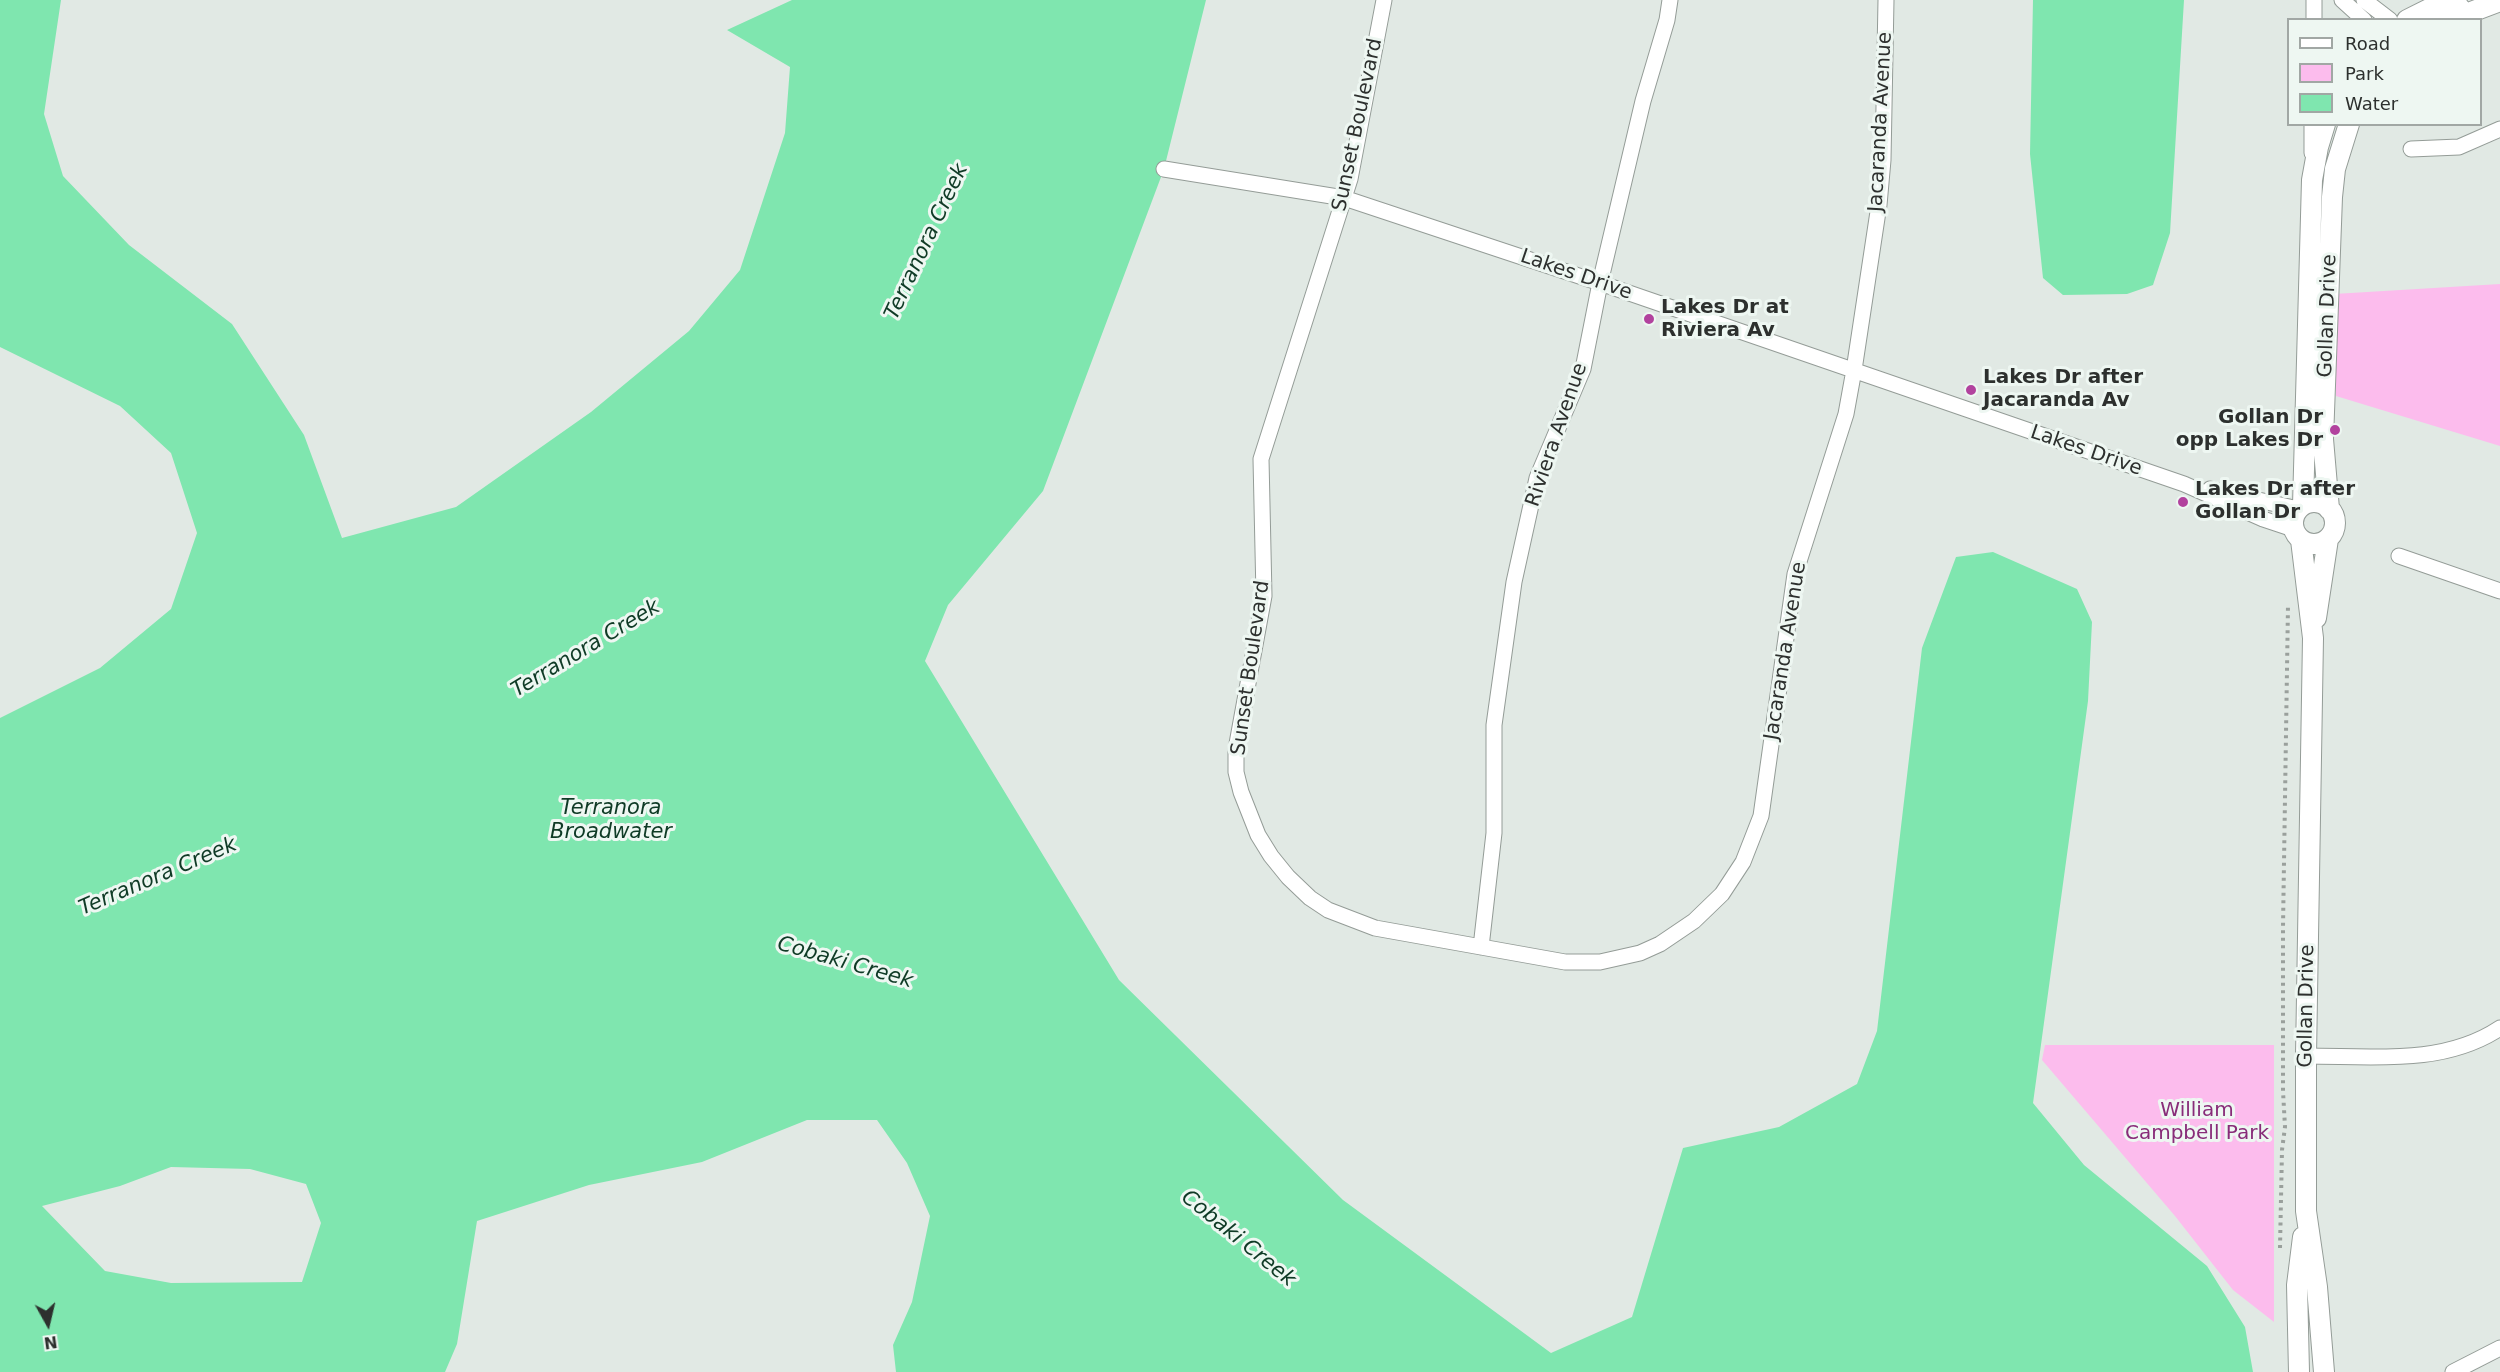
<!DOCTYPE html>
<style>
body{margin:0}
#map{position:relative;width:2500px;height:1372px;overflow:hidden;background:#e1e9e4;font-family:"DejaVu Sans",sans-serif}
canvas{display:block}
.legend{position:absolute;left:2287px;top:18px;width:195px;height:108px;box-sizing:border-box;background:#eef7f2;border:2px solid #a1a7a4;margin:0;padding:8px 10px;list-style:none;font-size:18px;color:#2d302e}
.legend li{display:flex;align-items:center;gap:12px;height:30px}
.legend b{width:30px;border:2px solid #a1a7a4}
.north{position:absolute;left:18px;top:1294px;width:60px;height:60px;-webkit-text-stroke:4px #eef7f2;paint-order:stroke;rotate:172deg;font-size:16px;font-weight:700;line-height:24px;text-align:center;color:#2d302e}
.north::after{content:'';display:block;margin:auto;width:21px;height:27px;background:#2d302e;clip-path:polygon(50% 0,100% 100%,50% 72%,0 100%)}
</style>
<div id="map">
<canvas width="2500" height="1372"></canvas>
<ul class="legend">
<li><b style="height:8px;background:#fff"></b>Road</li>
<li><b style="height:16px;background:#fcbced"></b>Park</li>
<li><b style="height:16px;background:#7fe6af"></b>Water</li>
</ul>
<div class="north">N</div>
</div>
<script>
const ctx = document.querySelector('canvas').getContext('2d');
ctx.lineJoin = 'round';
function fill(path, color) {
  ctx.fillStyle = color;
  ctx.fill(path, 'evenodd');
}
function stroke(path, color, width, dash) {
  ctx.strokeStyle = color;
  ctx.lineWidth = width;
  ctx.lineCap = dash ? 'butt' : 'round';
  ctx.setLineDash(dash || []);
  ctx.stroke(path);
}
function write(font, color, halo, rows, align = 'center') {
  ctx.font = font + ' "DejaVu Sans",sans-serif';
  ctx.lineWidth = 6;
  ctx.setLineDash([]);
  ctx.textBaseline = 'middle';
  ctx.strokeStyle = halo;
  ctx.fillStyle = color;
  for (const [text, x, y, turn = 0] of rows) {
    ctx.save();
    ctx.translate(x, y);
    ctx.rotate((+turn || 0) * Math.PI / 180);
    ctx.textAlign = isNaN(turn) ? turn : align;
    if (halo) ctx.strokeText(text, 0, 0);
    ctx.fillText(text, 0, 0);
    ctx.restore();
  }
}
fill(new Path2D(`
 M2500,284V446L2336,396L2334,294Z
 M2045,1045H2274V1322L2233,1290L2175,1216L2042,1060Z`), '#fcbced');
fill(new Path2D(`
 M0,0H61L44,114L63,176L129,245L232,324L304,435L342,538L456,507L591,412L689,331L740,270L785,133L790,67L727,30L792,0H1206L1164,169L1043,491L948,605L925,661L1119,980L1343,1200L1551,1353L1632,1317L1683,1148L1779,1127L1857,1084L1877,1031L1922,648L1956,557L1993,552L2077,589L2092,622L2088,701L2033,1103L2084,1165L2207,1266L2245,1327L2253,1372H896L893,1345L912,1302L930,1216L907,1163L877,1120H807L702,1162L589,1185L477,1221L457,1344L445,1372H0V718L100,668L171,609L197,533L171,453L120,406L0,347ZM171,1167L250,1169L306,1184L321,1223L302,1282L171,1283L105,1271L42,1206L120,1186Z
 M2033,0H2184L2170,233L2153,285L2127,294L2063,295L2043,278L2030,154Z`), '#7fe6af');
const minor = new Path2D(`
 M1384,0L1350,179L1261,459L1264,596L1236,749V772L1241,792L1258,835L1271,856L1288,877L1310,898L1328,910L1375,928L1565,962H1600L1640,953L1660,944L1694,921L1722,894L1743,862L1761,816L1795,574L1846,414L1854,370L1879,205L1883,160L1886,0
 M2342,0L2364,20
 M2364,0L2390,20
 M2314,20V0
 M2312,124V153
 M2411,149L2459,147L2500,129
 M1164,169L1344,198L1600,283L2184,484L2263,519L2293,529
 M2210,489L2298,509
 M2399,556L2500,591
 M1481,947L1494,833V725L1514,582L1537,478L1583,369L1600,283L1643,101L1667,20L1670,0
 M2306,1056C2371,1056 2443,1066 2500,1028
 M2453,1372L2500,1348`);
const tertiary = new Path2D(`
 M2407,20L2443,2
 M2431,20L2459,7
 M2450,20L2500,1
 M2293 523a21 21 0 1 1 42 0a21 21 0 1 1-42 0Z
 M2303,505L2312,180L2318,147L2325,124
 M2329,509L2323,439L2332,197L2335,169L2349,124
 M2301,540L2313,638L2306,1056V1211L2317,1287L2324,1372
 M2316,618L2328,539
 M2299,1372L2297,1285L2303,1237`);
stroke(minor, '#949c97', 17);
stroke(tertiary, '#949c97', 22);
stroke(new Path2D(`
 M2280,1248L2282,1150L2285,1127L2283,1091V927L2288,605`), '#9aa09c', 4, [3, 4.5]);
stroke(minor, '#fff', 15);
stroke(tertiary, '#fff', 20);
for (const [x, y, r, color] of [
 [1649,319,6,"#b2429e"],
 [1971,390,6,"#b2429e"],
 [2335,430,6,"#b2429e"],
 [2183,502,6,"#b2429e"]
]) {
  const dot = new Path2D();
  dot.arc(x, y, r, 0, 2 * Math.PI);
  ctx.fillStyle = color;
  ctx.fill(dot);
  stroke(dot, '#eef7f2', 2);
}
write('20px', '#2d302e', '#eef7f2', [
 ["Jacaranda Avenue",1881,122,-87],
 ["Sunset Boulevard",1358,125,-78],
 ["Lakes Drive",1576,275,19],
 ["Gollan Drive",2328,316,-88],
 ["Riviera Avenue",1557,435,-71],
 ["Lakes Drive",2086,451,19],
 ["Jacaranda Avenue",1786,651,-81],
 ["Sunset Boulevard",1251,668,-82],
 ["Gollan Drive",2307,1006,-89]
]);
write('bold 20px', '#2d302e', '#eef7f2', [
 ["Lakes Dr at",1661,308],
 ["Riviera Av",1661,331],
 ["Lakes Dr after",1983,378],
 ["Jacaranda Av",1983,401],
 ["Gollan Dr",2323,418,"right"],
 ["opp Lakes Dr",2323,441,"right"],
 ["Lakes Dr after",2195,490],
 ["Gollan Dr",2195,513]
], 'left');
write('20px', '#882c79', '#eef7f2', [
 ["William",2197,1111],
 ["Campbell Park",2197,1134]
]);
write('italic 21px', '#0f3b26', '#eef7f2', [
 ["Terranora Creek",927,242,-65],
 ["Terranora Creek",586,649,-31],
 ["Terranora",611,809],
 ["Broadwater",611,833],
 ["Terranora Creek",158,877,-23],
 ["Cobaki Creek",845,963,16],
 ["Cobaki Creek",1238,1239,39]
]);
</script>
